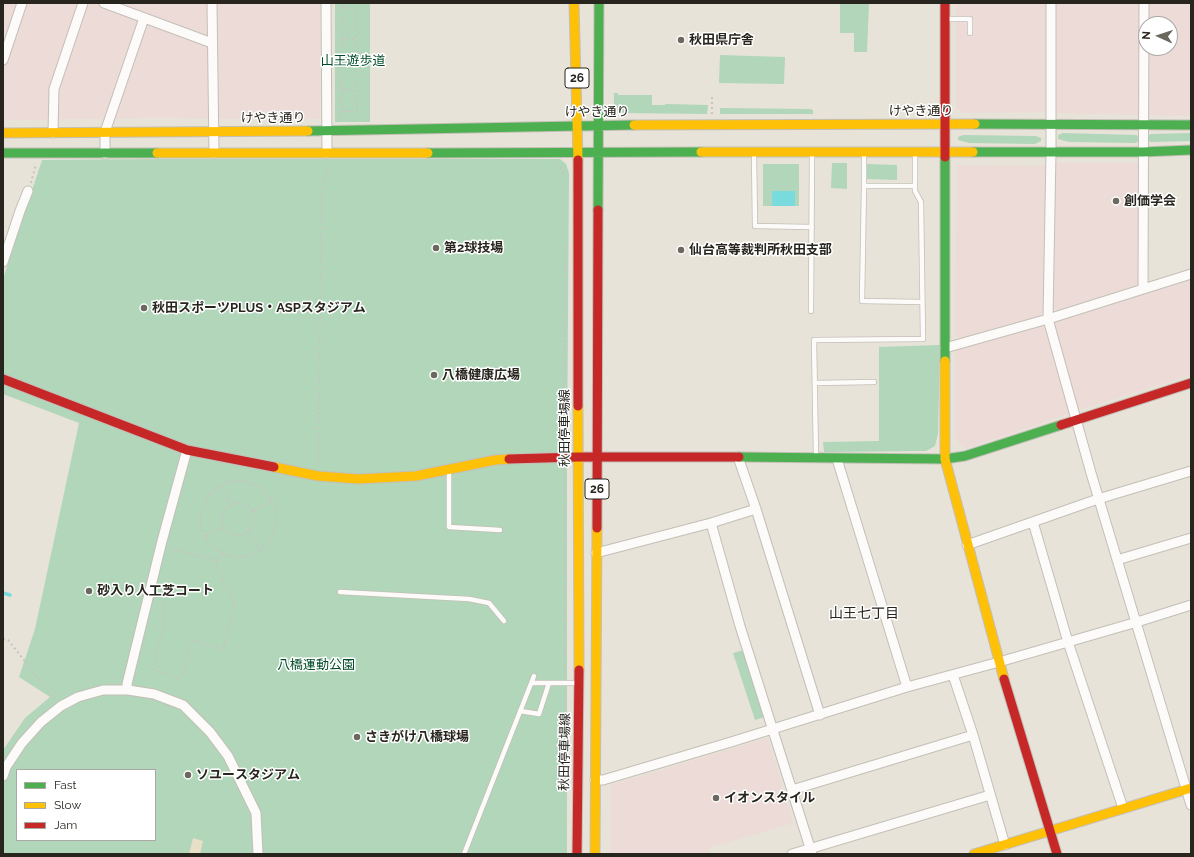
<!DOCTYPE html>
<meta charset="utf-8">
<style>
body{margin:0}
#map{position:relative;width:1194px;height:857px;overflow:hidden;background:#e8e3d8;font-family:Raleway,sans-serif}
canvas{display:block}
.frame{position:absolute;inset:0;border:4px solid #28251e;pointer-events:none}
.legend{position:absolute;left:16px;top:769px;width:140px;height:72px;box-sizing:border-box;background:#fff;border:1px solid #a9a8a5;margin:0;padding:5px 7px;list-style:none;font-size:12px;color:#28251e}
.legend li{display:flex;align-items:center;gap:8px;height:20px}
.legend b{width:20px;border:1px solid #a9a8a5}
.north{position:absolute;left:1138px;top:16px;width:40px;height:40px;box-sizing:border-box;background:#fff;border:1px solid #a9a8a5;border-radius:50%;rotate:273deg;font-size:11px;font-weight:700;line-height:16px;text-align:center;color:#28251e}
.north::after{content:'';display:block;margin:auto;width:14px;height:18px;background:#6b685f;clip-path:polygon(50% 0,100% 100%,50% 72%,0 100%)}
</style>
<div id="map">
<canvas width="1194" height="857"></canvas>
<div class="frame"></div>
<ul class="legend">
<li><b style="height:5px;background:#4caf50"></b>Fast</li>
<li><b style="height:5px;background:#ffc107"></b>Slow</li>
<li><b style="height:5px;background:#c62828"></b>Jam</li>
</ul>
<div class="north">N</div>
</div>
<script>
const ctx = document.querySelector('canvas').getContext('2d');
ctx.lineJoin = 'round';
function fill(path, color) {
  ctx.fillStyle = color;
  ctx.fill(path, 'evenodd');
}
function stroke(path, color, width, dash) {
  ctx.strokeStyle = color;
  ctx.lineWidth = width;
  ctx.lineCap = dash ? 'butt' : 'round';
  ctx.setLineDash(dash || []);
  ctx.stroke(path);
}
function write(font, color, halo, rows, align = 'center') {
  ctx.font = font + ' Raleway,"Noto Sans JP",sans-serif';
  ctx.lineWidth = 3;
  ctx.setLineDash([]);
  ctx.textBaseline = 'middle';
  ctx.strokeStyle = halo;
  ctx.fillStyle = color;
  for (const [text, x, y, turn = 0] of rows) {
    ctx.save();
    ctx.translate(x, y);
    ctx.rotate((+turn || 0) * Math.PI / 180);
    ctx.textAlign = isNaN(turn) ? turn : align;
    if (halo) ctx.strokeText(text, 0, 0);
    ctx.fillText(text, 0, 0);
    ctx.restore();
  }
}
fill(new Path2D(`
 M3,3H320V119L153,118L3,120Z
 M956,3H1047V112L964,113L956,108Z
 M1054,3H1140V115L1053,113Z
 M1148,3H1191V116L1151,115L1147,113V48H1170V24H1148Z
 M1056,163H1141L1140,285L1058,312L1053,308Z
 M957,165L1049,166L1044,311L1037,319L959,340L955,335Z
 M1191,278V375L1079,410L1075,408L1052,323L1054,320Z
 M1039,324L1046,329L1069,411L1068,414L967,448L962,447L955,436V354L959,348Z
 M768,738L793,823L709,848L710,854H610L611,785Z`), '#ecdbd7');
fill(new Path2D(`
 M335,3H370V122H335Z
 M840,3H869L867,52H854V33H840Z
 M720,55L785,57L784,84L719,83Z
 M614,93H618V95H652V105H665V104L708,105L707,114L621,113L614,104Z
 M720,108L810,109L813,110V114H720Z
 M1063,133L1136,135L1141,137V140L1135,143L1069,142L1058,139V135Z
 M1191,133V141L1151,142L1146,140V137L1151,134Z
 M963,135L1036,136L1041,138V141L1035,144L969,143L958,140V137Z
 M161,159H560L566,164L569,173L567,457V854H3V750L25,718L50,697L19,677L35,629L79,423L3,394V279L42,160ZM17,770H155V840H17Z
 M832,163H847V189L831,188Z
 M763,164H799V206H795V191H773L772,206H763Z
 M867,164L897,165V180L866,179Z
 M940,345L938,434L935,446L926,451L824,452L823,442L879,441V347Z
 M744,650L765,717L755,720L733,653Z`), '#b1d6b9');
fill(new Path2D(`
 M193,838L203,841L200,854H189Z`), '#e7dfc6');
fill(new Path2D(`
 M772,191H795V206H772Z`), '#7adbdf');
stroke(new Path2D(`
 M3,593L10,595`), '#7adbdf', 3.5);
const lane = new Path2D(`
 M946,19H970V33
 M754,153L755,226L812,227
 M864,153V186
 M915,186H864L862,301L922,302
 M811,311L812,153
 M815,383L874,382
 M816,456L814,340L923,339L921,202L915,191V152
 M449,471V527L500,530
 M340,592L469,599L489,603L504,621
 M532,683H576
 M520,711L539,714L549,683
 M464,854L534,676`);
const street = new Path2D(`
 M104,3L212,43
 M212,3L214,153
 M326,3L327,153
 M1051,3V152L1048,319L1091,473L1191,805
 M3,60L22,3
 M53,133L54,89L83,3
 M105,154V132L144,18
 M3,262L20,211L28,191
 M1143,289L1144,3
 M945,348L1048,319L1191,274
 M738,457L756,509L711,523L740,626L812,854
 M837,459L907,687
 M756,509L820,715
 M1033,522L1068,642L1123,808
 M967,545L1098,499L1191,471
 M596,553L711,523
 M1117,560L1191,538
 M953,675L973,735L1005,845
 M128,690L127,684L162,541L187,450
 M3,776L6,767L22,743L41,722L61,706L78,697L103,690H128L154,694L183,705L210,732L228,756L256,813L258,854
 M595,780H603L731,742L907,687L999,662L1137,622L1191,605
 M792,790L973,735
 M792,854L990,795`);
const fast = new Path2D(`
 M975,124L1191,125
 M308,131L634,125
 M973,152H1143L1191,150
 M3,153H157
 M428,153L701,152
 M945,157V361
 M598,210L599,3
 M739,457L945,459L965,456L1061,425`);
const slow = new Path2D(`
 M574,3L578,160
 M634,125L975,124
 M3,133L308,131
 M701,152H973
 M157,153H428
 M945,361V459L1004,679
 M578,406L579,670
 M274,467L318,476L358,479L416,476L495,460L509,459
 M595,854L597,528
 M974,854L1191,788`);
const jam = new Path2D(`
 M945,3V157
 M3,379L187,450L274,467
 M578,406V160
 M1061,425L1191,383
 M509,459L578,457H739
 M597,528L598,210
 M1004,679L1057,854
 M577,854L579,670`);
stroke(lane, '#c3bfb7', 6);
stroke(street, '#c3bfb7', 11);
stroke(fast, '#c3bfb7', 11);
stroke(slow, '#c3bfb7', 11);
stroke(jam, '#c3bfb7', 11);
stroke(new Path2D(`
 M342,39H356
 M341,89L356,90
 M341,111H357L356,8H342
 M712,114V94
 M341,118L342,3
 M556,164L562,170L565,177
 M31,183L36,164
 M564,447L565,243
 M318,464L322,187L330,164
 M564,469L565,677
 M201 519a38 38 0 1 1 76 0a38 38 0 1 1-76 0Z
 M221,486L230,504
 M222 519a16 16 0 1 1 32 0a16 16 0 1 1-32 0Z
 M253,511L273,500
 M249,531L260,550
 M206,536L224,527
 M217,561L223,553
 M161,590L165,619L153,669L181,679L193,640L223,649L235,603L216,567L217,561L170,548
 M3,639L8,640L55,699
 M564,735L565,689`), '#c7c5c2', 2, [2, 3]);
stroke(lane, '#fcfbf9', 4.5);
stroke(street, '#fcfbf9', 9);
stroke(fast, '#4caf50', 9);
stroke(slow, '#ffc107', 9);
stroke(jam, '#c62828', 9);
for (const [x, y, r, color] of [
 [681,40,4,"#6b685f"],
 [1116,201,4,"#6b685f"],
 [436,248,4,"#6b685f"],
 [681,250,4,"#6b685f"],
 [144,308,4,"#6b685f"],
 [434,375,4,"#6b685f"],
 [89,591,4,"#6b685f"],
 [357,737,4,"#6b685f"],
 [188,775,4,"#6b685f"],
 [716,798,4,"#6b685f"]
]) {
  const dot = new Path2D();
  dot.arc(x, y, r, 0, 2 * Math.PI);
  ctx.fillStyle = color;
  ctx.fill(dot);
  stroke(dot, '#fff', 1.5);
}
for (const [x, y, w] of [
 [577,78,24],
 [597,489,24]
]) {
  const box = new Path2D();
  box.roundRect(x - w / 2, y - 10, w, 20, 3);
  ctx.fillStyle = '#fff';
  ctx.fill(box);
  stroke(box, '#28251e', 1);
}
write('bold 12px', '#28251e', null, [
 ["26",577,78],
 ["26",597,489]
]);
write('bold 13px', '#28251e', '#fff', [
 ["秋田県庁舎",689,40],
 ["創価学会",1124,201],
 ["第2球技場",444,248],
 ["仙台高等裁判所秋田支部",689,250],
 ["秋田スポーツPLUS・ASPスタジアム",152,308],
 ["八橋健康広場",442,375],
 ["砂入り人工芝コート",97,591],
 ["さきがけ八橋球場",365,737],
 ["ソユースタジアム",196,775],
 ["イオンスタイル",724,798]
], 'left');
write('13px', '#004b29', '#fff', [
 ["山王遊歩道",353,61],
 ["八橋運動公園",316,665]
]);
write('13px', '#28251e', '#fff', [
 ["けやき通り",921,111],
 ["けやき通り",597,112],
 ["けやき通り",273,118],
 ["秋田停車場線",565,428,-90],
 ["秋田停車場線",565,752,-89]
]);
write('14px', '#28251e', '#fff', [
 ["山王七丁目",864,614]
]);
</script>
